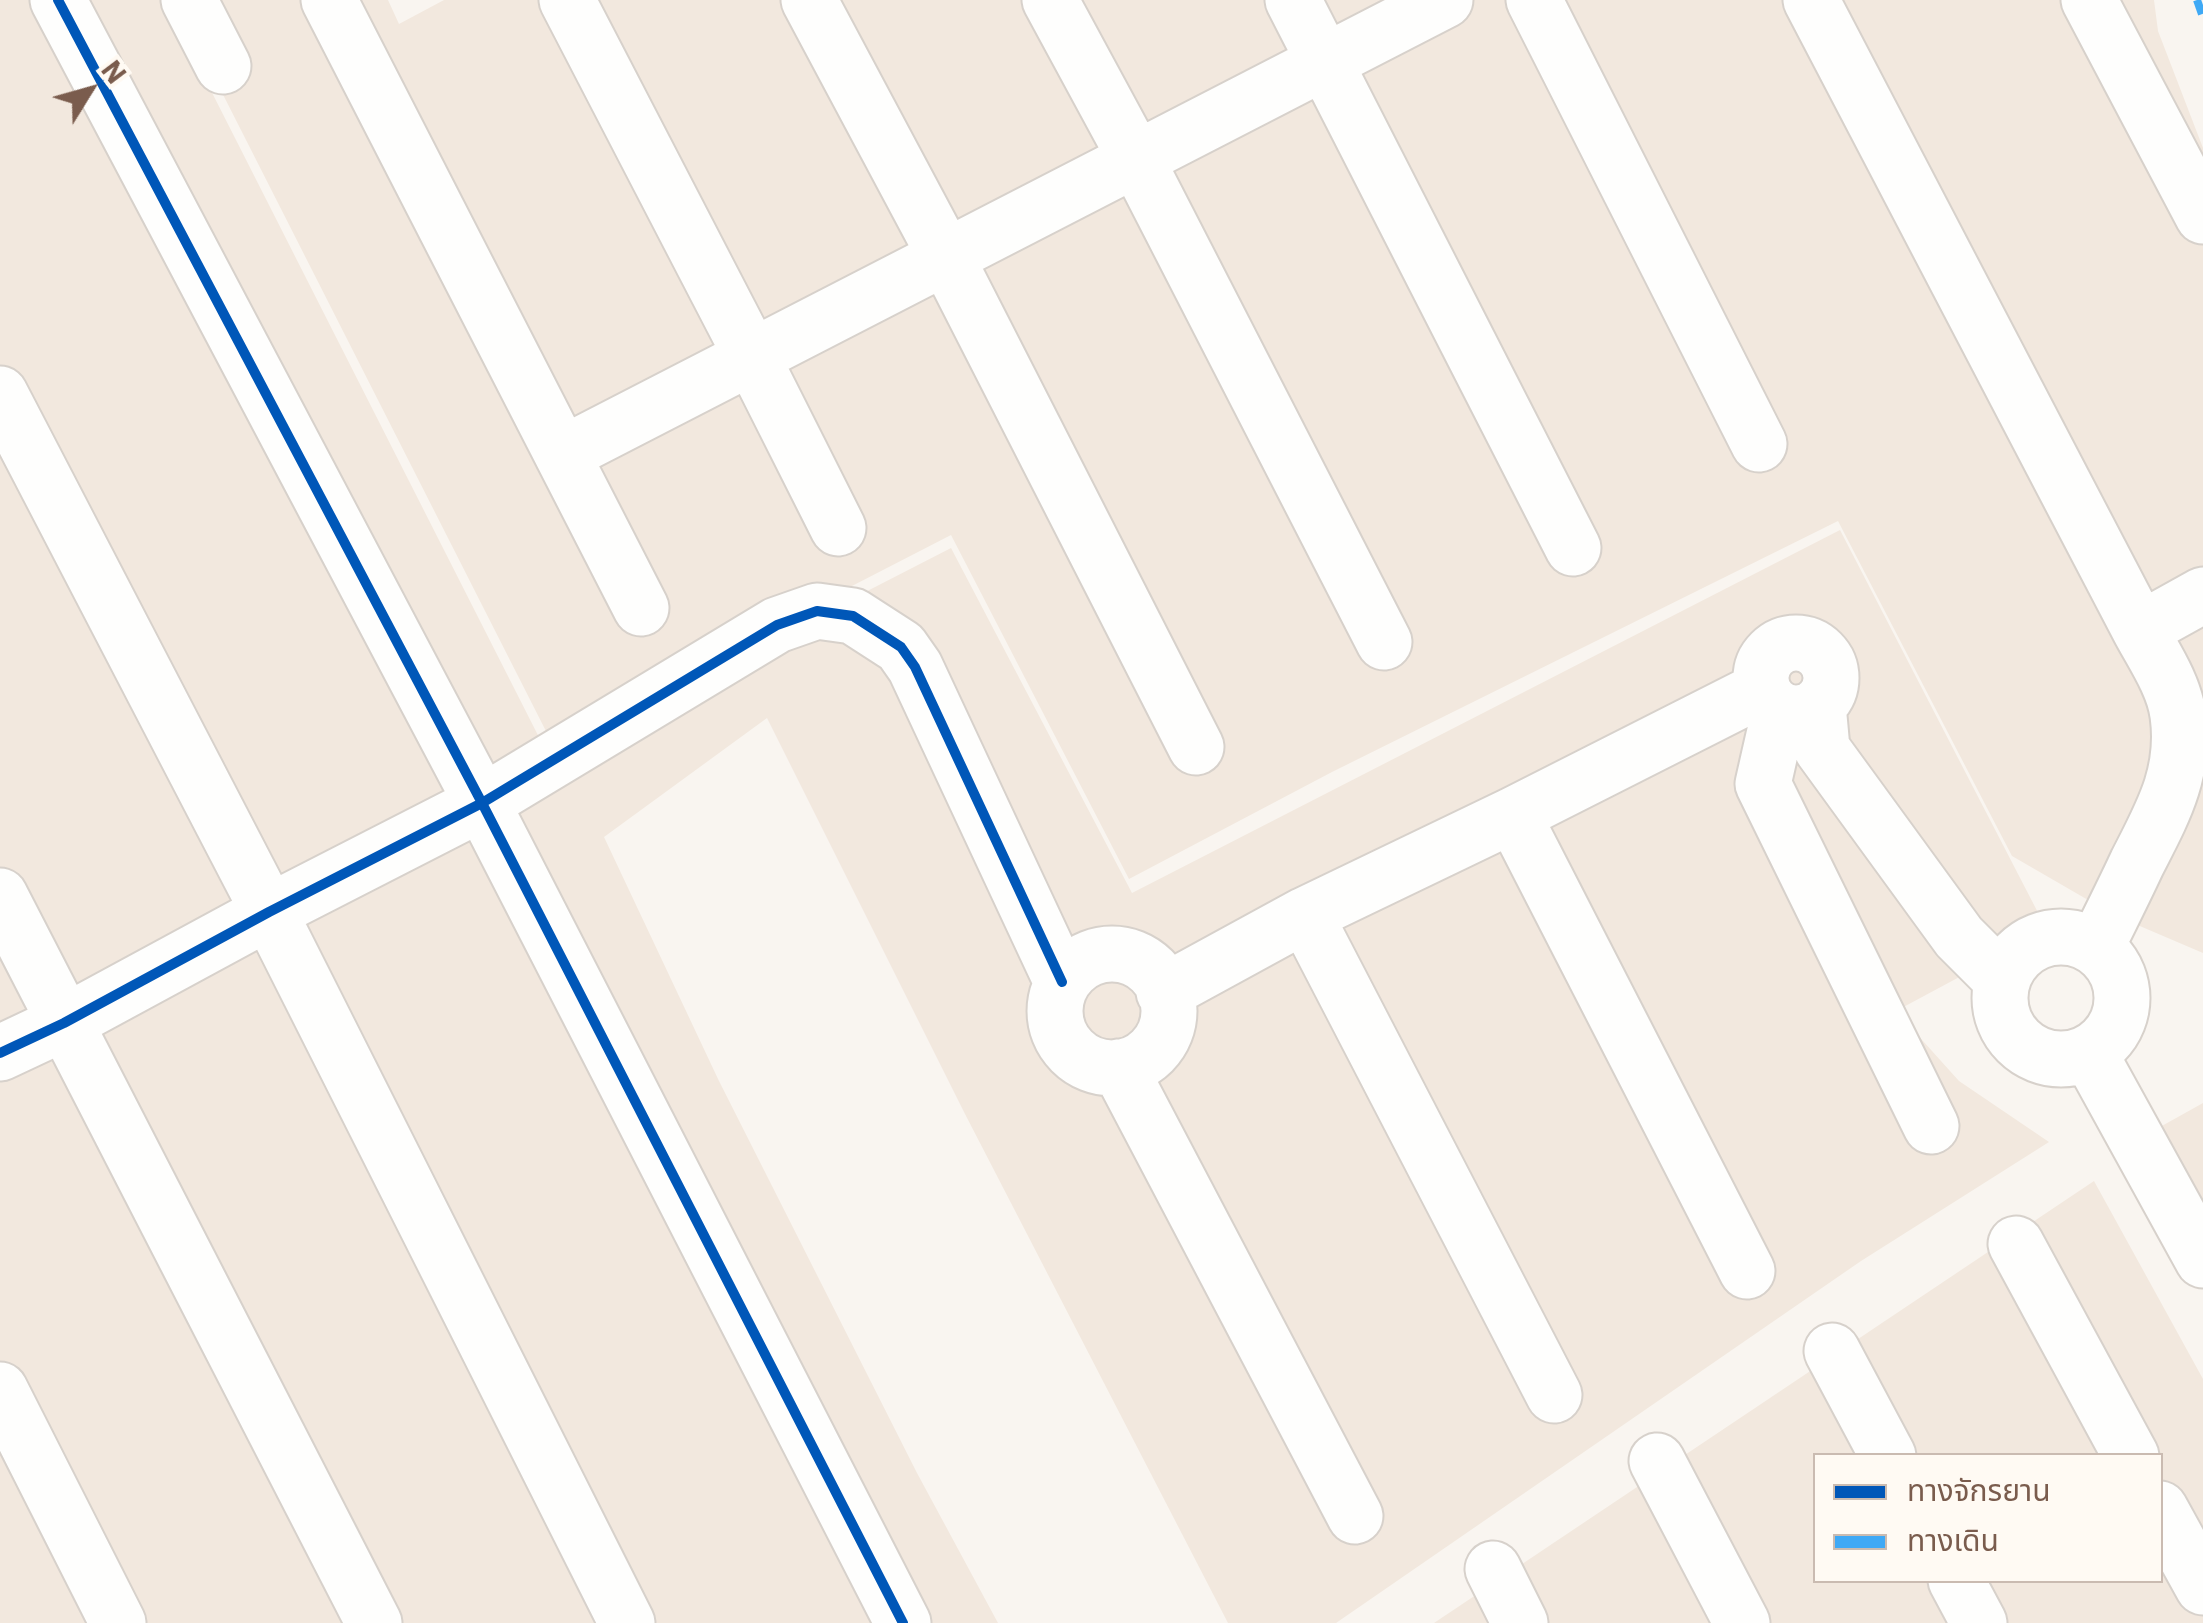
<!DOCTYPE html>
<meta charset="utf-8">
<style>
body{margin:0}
#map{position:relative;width:2203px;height:1623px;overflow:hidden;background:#f9f5f0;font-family:"IBM Plex Sans","Noto Sans Thai",sans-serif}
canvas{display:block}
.legend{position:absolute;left:1813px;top:1453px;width:350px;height:130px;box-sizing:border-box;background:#fffaf3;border:2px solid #cabbb1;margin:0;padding:12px 18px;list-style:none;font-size:30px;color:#7a5c4d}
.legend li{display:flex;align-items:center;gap:20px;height:50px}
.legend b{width:50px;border:2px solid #cabbb1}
.north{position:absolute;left:40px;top:40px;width:100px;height:100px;-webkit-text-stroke:8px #fffaf3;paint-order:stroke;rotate:53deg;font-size:28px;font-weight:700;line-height:40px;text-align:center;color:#7a5c4d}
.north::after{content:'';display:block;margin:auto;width:35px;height:45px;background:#7a5c4d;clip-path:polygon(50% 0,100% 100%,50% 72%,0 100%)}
</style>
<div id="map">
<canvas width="2203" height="1623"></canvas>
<ul class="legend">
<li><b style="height:12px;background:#0057b8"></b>ทางจักรยาน</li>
<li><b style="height:12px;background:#3fa9f5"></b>ทางเดิน</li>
</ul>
<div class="north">N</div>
</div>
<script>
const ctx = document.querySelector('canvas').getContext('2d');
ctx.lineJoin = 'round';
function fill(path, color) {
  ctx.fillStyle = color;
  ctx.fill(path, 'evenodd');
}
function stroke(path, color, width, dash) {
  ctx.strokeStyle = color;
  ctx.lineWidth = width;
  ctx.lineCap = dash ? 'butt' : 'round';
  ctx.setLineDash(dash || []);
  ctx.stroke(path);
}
fill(new Path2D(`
 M0,0H165L548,755L951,548L1132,893L1840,530L2047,930L1896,1011L1959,1081L2049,1142L1861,1261L1336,1623H1228L965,1114L767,718L604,837L719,1081L917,1473L998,1623H0Z
 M175,0H388L399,24L444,0H2154L2158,31L2203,148V953L2114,915L2012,856L1838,521L1332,772L1129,879L951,535L551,741Z
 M2203,1103V1207L2160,1127Z
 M2094,1181L2203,1379V1623H1434ZM1816,1456H2160V1580H1816Z`), '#f2e8de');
const minor = new Path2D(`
 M58,0L482,803L903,1623
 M189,0L223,66
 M329,0L641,608
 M567,0L752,357L838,528
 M809,0L946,257L1196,747
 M1050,0L1136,159L1384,642
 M1293,0L1573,548
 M1534,0L1759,444
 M1811,0L2140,630C2154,656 2174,685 2178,715C2186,773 2162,814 2137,863C2124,891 2110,919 2096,947
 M2089,0L2203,216
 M0,394L269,912L627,1623
 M563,454L1445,0
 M2140,630L2203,595
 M1761 678a35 35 0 1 1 70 0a35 35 0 1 1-70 0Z
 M1818,705L1822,749L1959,937L2002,980
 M1780,709L1763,784L1931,1126
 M1513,815L1747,1271
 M0,896L374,1623
 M1305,915L1554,1395
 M2000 998a61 61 0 1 1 122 0a61 61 0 1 1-122 0Z
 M1055 1011a57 57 0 1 1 114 0a57 57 0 1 1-114 0Z
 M1164,992L1305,915L1513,815L1762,689
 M0,1053L64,1023L269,912L482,803L777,625L817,611L853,616L901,647L915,667L1062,982
 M2089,1053L2203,1260
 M1119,1067L1355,1516
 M2016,1244L2131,1456
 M1832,1351L1888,1456
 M0,1390L118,1623
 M1657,1461L1742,1623
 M2160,1509L2203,1587
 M1493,1569L1520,1623
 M1956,1580L1979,1623`);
stroke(minor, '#d7d1cb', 59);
stroke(minor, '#fefefd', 55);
stroke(new Path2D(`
 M2197,0L2203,17`), '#3fa9f5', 8, [15, 8]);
stroke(new Path2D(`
 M58,0L482,803L903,1623
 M0,1053L64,1023L269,912L482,803L777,625L817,611L853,616L901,647L915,667L1062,982`), '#0057b8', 10);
</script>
